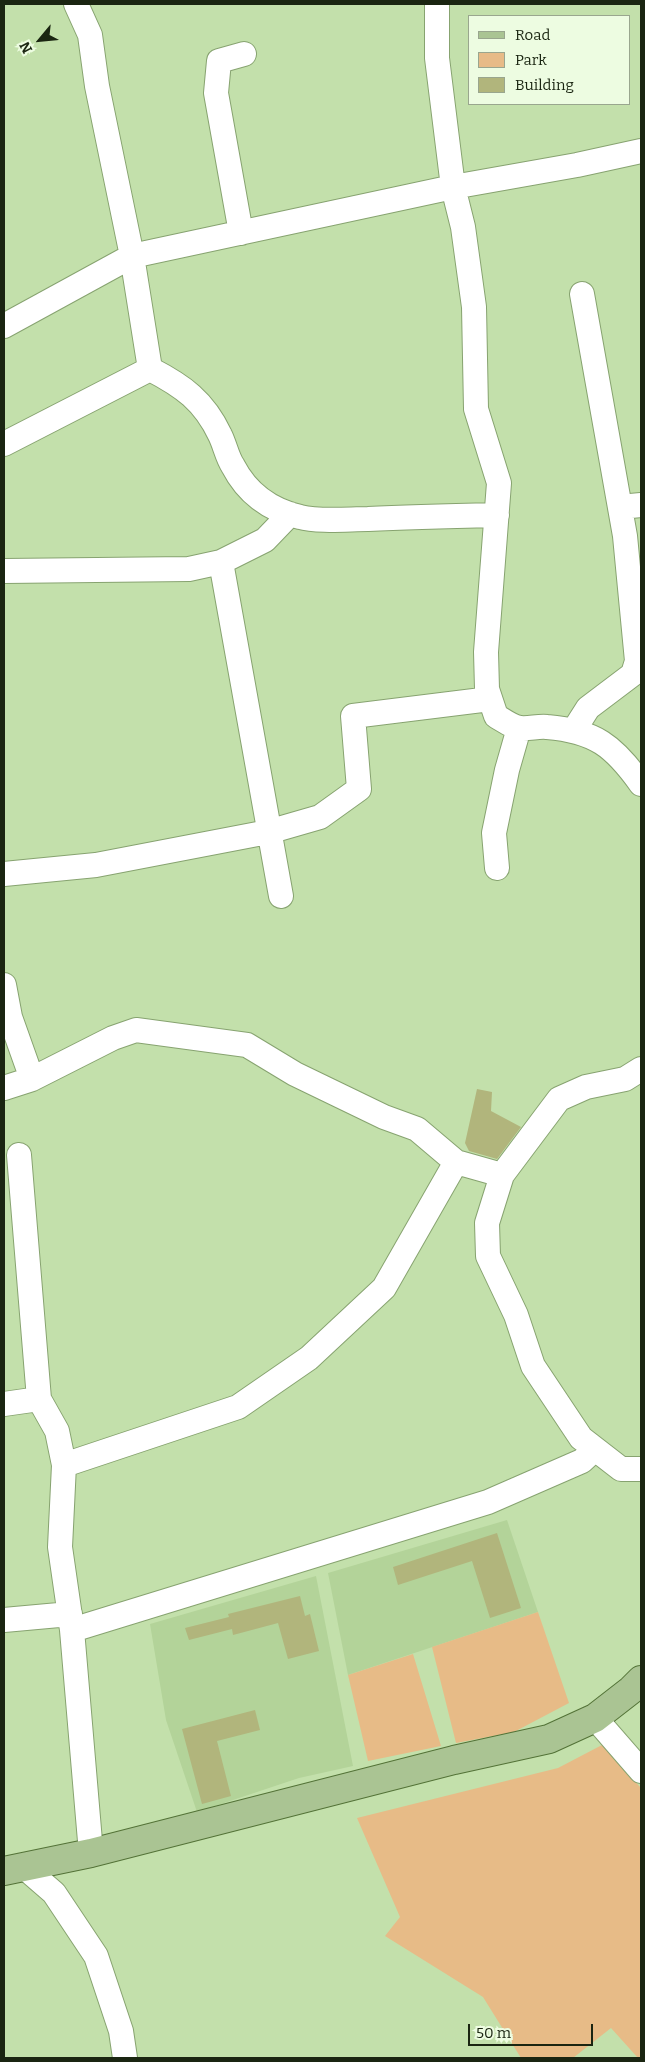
<!DOCTYPE html>
<style>
body{margin:0}
#map{position:relative;width:645px;height:2062px;overflow:hidden;background:#c3e0ab;font-family:Bitter,serif}
canvas{display:block}
.frame{position:absolute;inset:0;border:5px solid #1a2511;pointer-events:none}
.legend{position:absolute;left:468px;top:15px;width:162px;height:90px;box-sizing:border-box;background:#edfce1;border:1px solid #99a68e;margin:0;padding:6px 9px;list-style:none;font-size:15px;color:#1a2511}
.legend li{display:flex;align-items:center;gap:10px;height:25px}
.legend b{width:25px;border:1px solid #99a68e}
.north{position:absolute;left:15px;top:15px;width:50px;height:50px;-webkit-text-stroke:4px #edfce1;paint-order:stroke;rotate:242deg;font-size:14px;font-weight:700;line-height:20px;text-align:center;color:#1a2511}
.north::after{content:'';display:block;margin:auto;width:18px;height:22px;background:#1a2511;clip-path:polygon(50% 0,100% 100%,50% 72%,0 100%)}
.scale{position:absolute;left:468px;top:2024px;width:125px;height:22px;box-sizing:border-box;border:2px solid #1a2511;border-top:0;padding-left:6px;font-size:15px;line-height:18px;white-space:nowrap;color:#1a2511;-webkit-text-stroke:4px #edfce1;paint-order:stroke}
</style>
<div id="map">
<canvas width="645" height="2062"></canvas>
<div class="frame"></div>
<ul class="legend">
<li><b style="height:6px;background:#aac493"></b>Road</li>
<li><b style="height:14px;background:#e7bb87"></b>Park</li>
<li><b style="height:14px;background:#b1b57c"></b>Building</li>
</ul>
<div class="north">N</div>
<div class="scale">50 m</div>
</div>
<script>
const ctx = document.querySelector('canvas').getContext('2d');
ctx.lineJoin = 'round';
function fill(path, color) {
  ctx.fillStyle = color;
  ctx.fill(path, 'evenodd');
}
function stroke(path, color, width, dash) {
  ctx.strokeStyle = color;
  ctx.lineWidth = width;
  ctx.lineCap = dash ? 'butt' : 'round';
  ctx.setLineDash(dash || []);
  ctx.stroke(path);
}
fill(new Path2D(`
 M507,1520L538,1612L348,1675L328,1573Z
 M316,1576L353,1766L299,1778L197,1812L166,1720L150,1624Z`), '#b3d399');
fill(new Path2D(`
 M538,1612L569,1703L514,1732L456,1743L432,1647Z
 M413,1654L441,1746L368,1761L348,1675Z
 M602,1745L641,1788V2058H638L611,2028L573,2058H521L483,1997L385,1936L400,1917L357,1818L558,1768Z`), '#e7bb87');
fill(new Path2D(`
 M477,1089L492,1092L491,1111L521,1127L497,1159L469,1151L465,1143Z
 M497,1533L521,1608L490,1618L472,1561L398,1585L393,1567Z
 M300,1596L305,1616L310,1614L319,1651L288,1659L278,1623L233,1635L232,1629L189,1640L185,1628L229,1617L228,1614Z
 M255,1710L260,1730L217,1741L231,1796L202,1804L182,1729Z`), '#b1b57c');
const minor = new Path2D(`
 M437,4V58L453,187L463,227L474,307L476,409L499,483L486,652L487,689L496,716C503,720 512,727 520,728C529,729 538,726 547,727C595,731 614,746 641,784
 M241,233L216,93L219,61L244,54
 M4,326L132,256L453,187L577,165L641,151
 M150,369C183,386 204,401 220,435C225,445 227,457 233,466C247,493 270,510 300,517C318,522 349,519 368,519C411,517 454,516 497,515
 M4,444L150,369L132,256L97,86L90,35L76,4
 M620,507L641,505
 M221,562L281,896
 M4,571L189,569L221,562L265,540L290,514
 M574,730L588,708L633,674L637,661L625,536L582,294
 M497,868L494,833L507,770L519,728
 M4,874L96,865L268,832L320,817L359,789L353,716L490,699
 M4,985L10,1017L32,1079
 M641,1069L625,1079L586,1087L559,1099L502,1175L487,1223L488,1256L516,1315L533,1366L581,1438L621,1469H641
 M4,1088L32,1079L113,1038L136,1030L247,1045L295,1074L384,1117L417,1129L456,1162L502,1175
 M19,1155L39,1399L57,1431L64,1465L60,1547L72,1630L91,1853
 M4,1404L39,1399
 M64,1465L238,1407L309,1358L384,1288L456,1162
 M4,1620L70,1614
 M72,1630L488,1502L582,1461L595,1449
 M595,1718L641,1771
 M24,1867L54,1893L96,1956L121,2031L125,2058`);
const major = new Path2D(`
 M4,1871L91,1853L454,1760L549,1739L595,1718L631,1690L641,1680`);
stroke(minor, '#87a370', 26);
stroke(major, '#537237', 30);
stroke(minor, '#fff', 24);
stroke(major, '#aac493', 28);
</script>
